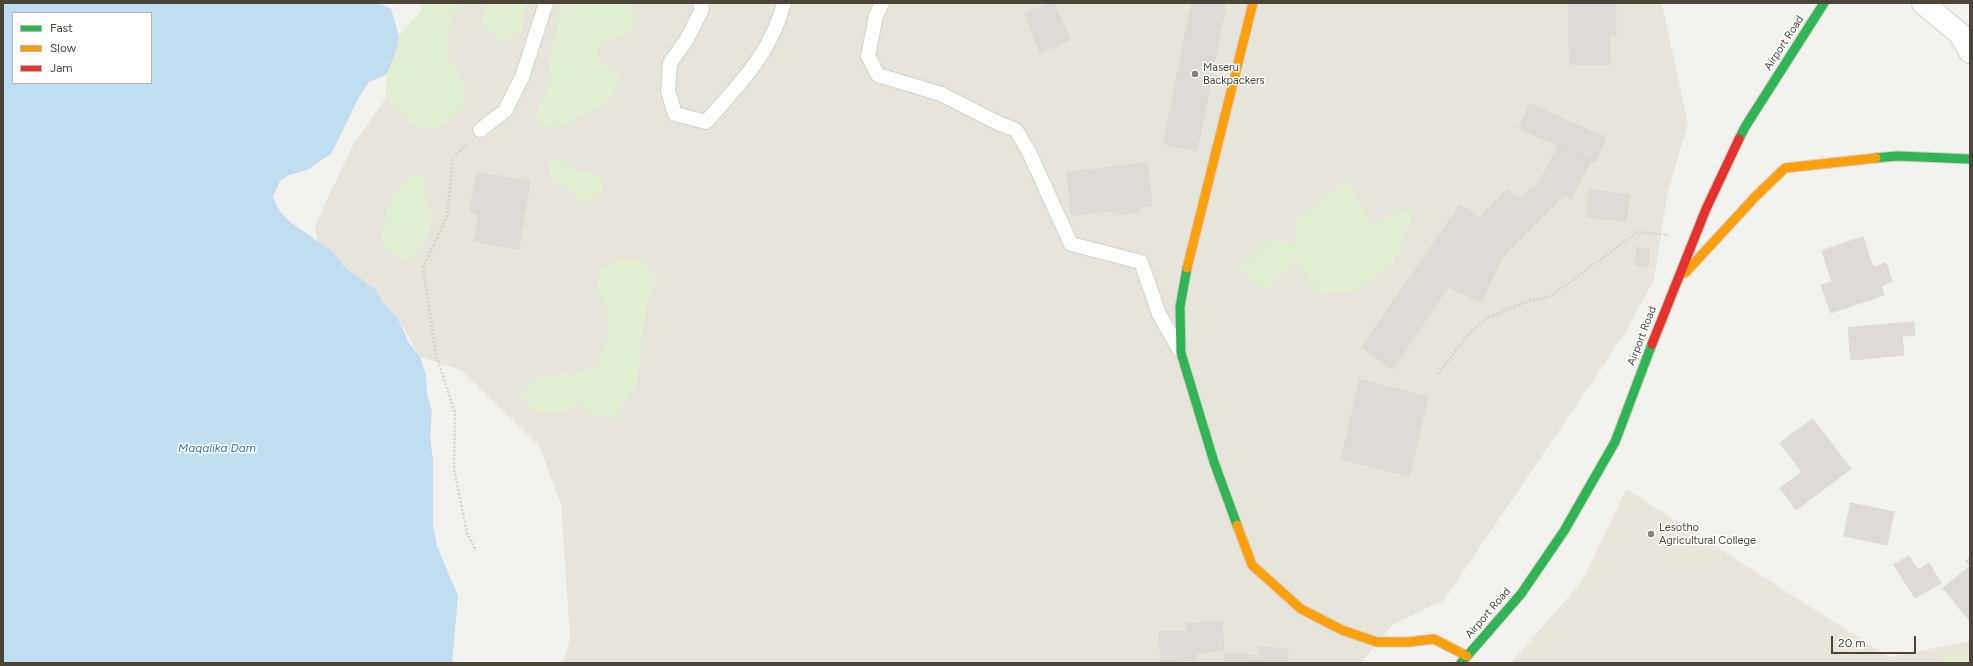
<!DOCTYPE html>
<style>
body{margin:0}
#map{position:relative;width:1973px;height:666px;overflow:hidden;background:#f4f2ee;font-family:Figtree,sans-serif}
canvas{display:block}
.frame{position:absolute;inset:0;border:4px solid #4b4439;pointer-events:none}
.legend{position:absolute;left:12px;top:12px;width:140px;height:72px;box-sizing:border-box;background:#fff;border:1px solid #b7b4b0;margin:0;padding:5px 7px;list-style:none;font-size:12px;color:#4b4439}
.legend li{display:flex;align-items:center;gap:8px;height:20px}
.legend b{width:20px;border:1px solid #b7b4b0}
.scale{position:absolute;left:1831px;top:636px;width:85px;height:18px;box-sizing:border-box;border:2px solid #4b4439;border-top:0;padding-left:5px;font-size:12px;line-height:14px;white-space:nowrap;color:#4b4439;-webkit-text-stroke:3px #fff;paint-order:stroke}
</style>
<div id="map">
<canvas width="1973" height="666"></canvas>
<div class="frame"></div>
<ul class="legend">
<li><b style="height:5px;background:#30b455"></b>Fast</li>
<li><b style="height:5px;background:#ff9f0a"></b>Slow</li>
<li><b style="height:5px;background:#e5322d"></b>Jam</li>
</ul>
<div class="scale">20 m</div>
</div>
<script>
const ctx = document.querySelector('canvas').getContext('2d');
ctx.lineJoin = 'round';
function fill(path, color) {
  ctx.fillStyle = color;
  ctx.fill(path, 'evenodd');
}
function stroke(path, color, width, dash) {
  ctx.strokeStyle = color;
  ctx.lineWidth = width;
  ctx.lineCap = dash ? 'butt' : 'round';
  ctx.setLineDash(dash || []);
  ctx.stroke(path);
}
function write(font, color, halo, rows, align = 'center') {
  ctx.font = font + ' Figtree,sans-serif';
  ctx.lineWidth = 3;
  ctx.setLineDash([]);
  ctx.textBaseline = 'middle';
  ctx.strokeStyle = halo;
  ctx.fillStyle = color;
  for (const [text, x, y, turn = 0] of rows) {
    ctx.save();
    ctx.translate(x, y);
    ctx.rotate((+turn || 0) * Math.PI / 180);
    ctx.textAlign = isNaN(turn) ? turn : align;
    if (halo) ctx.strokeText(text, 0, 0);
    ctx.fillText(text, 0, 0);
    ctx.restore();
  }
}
fill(new Path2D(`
 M439,3H1662L1688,124L1667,195L1654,280L1622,338L1444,600L1392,625L1361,663H563L570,639L561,504L539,446L461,370L420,357L398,319L385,305L375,289L343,266L317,240L315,225L353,145L411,62Z`), '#e7e4dc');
fill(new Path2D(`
 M1626,489L1889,657L1970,641V663H1511L1583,580Z`), '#eae5da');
fill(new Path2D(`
 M421,3H460L450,26L445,50L463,83L465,105L436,132L410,123L385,96L387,74L396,51L399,36L421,11Z
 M485,3H528L524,11L523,31L498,42L482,24Z
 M562,3H628L635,14L630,33L607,40L596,52L599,63L622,74L614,92L602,105L558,128L538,126L537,109L552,82L548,60L557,33L559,7Z
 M561,156L578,171L590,172L602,177L603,191L583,204L552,180L547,164Z
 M415,171L425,180C423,197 426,195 430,210C435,233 422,246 407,261L386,250L380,236C386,211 394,187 415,171Z
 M1347,181L1372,225L1416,206L1393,265L1357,290L1317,294L1298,259L1262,291L1238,269L1269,238L1294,245L1297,220Z
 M622,259L643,261L657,279L647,300L636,388L617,410L619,420L590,414L577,402L563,413L533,412L520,396L539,377L571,374L596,365L609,338L607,308L597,288L600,269Z
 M1946,654L1970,657V663H1938Z`), '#e1eecf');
fill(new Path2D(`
 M3,3H379L391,9L399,36L396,51L387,74L369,82L359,97L331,154L307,170L289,175L280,181L273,197L279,210L290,222L333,252L343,266L375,289L385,305L398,319L409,343L420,357L426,375L427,394L432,412L430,437L433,459V525L437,546L458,596L452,663H3ZM13,13H151V83H13Z`), '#c0ddf1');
const building = new Path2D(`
 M1051,3H1054L1070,40L1040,52L1025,14Z
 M1192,3H1226L1197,151L1164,144Z
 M1569,3H1616V36H1609L1610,65L1570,64Z
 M1530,104L1606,138L1595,162L1519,128Z
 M1559,146L1591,161L1571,198L1565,195L1502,258L1481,302L1448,287L1393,369L1362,347L1460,205L1479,217L1507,189L1519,199L1536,185L1544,174Z
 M1147,163L1152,205L1139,207L1140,212L1114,215L1113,210L1072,216L1067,173Z
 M477,173L530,181L519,249L474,241L479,213L470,212Z
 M1590,190L1630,195L1626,221L1587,217Z
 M1863,237L1873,267L1886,263L1892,281L1881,286L1884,295L1831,313L1821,285L1832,282L1822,251Z
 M1637,248L1649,249L1648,266L1636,265Z
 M1914,322L1915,335L1902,336L1904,355L1851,360L1848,328Z
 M1360,380L1428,397L1409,476L1342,459Z
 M1813,419L1851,469L1796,510L1780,488L1802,472L1780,443Z
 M1851,503L1894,512L1887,545L1844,536Z
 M1909,556L1918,570L1929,563L1941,583L1915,598L1894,565Z
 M1970,558V621L1943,588L1970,566L1966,561Z
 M1222,622L1224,650L1195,653L1196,660L1161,662L1159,632L1187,631V624Z
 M1260,647L1288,649L1287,663H1224L1225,653L1260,656Z`);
fill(building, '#dedbd6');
stroke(building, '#dcd9d4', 1);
const lane = new Path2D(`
 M700,3L702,9L687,39L670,63L668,91L675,114L706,122C740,83 770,55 784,3
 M882,3L876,16L868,56L878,75L941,94L998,123L1016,130L1029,152L1071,244L1141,262L1159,314L1179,349
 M480,130L505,111L522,77L546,3`);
const street = new Path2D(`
 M1923,3L1960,34L1970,52`);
const fast = new Path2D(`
 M1739,139L1745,127L1824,3
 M1876,158L1897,156L1970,159
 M1187,268L1180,307L1181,353L1214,462L1237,525
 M1461,663L1521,594L1564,531L1615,442L1652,344`);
const slow = new Path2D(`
 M1187,268L1253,3
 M1685,273L1755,197L1785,168L1876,158
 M1237,525L1252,565L1301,609L1342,630L1377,642H1408L1434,639L1467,656`);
const jam = new Path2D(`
 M1652,344L1706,209L1739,139`);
stroke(lane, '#d2d0cb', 16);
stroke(street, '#d2d0cb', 24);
stroke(fast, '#d3cfc5', 11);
stroke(slow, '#d3cfc5', 11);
stroke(jam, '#d3cfc5', 11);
stroke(new Path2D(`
 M466,145L453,157L447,216L423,268L436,355L455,413L454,469L467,533L476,551
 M1438,374L1466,337L1487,318L1529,301L1551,296L1638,232L1668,235`), '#d3d2cc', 2.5, [2, 2]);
stroke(lane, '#fdfdfc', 14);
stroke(street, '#fdfdfc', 22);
stroke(fast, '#30b455', 9);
stroke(slow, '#ff9f0a', 9);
stroke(jam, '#e5322d', 9);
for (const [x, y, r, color] of [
 [1195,74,4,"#868178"],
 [1651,534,4,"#868178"]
]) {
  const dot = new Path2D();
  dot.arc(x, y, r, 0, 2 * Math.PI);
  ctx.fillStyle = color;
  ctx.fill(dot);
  stroke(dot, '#fff', 1.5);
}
write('11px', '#4b4439', '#fff', [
 ["Airport Road",1784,43,-57],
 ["Airport Road",1642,336,-69],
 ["Airport Road",1488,613,-49]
]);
write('11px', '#4b4439', '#fff', [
 ["Maseru",1203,68],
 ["Backpackers",1203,81],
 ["Lesotho",1659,528],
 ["Agricultural College",1659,541]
], 'left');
write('italic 12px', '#2e7ab2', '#fff', [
 ["Maqalika Dam",217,448]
]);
</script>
